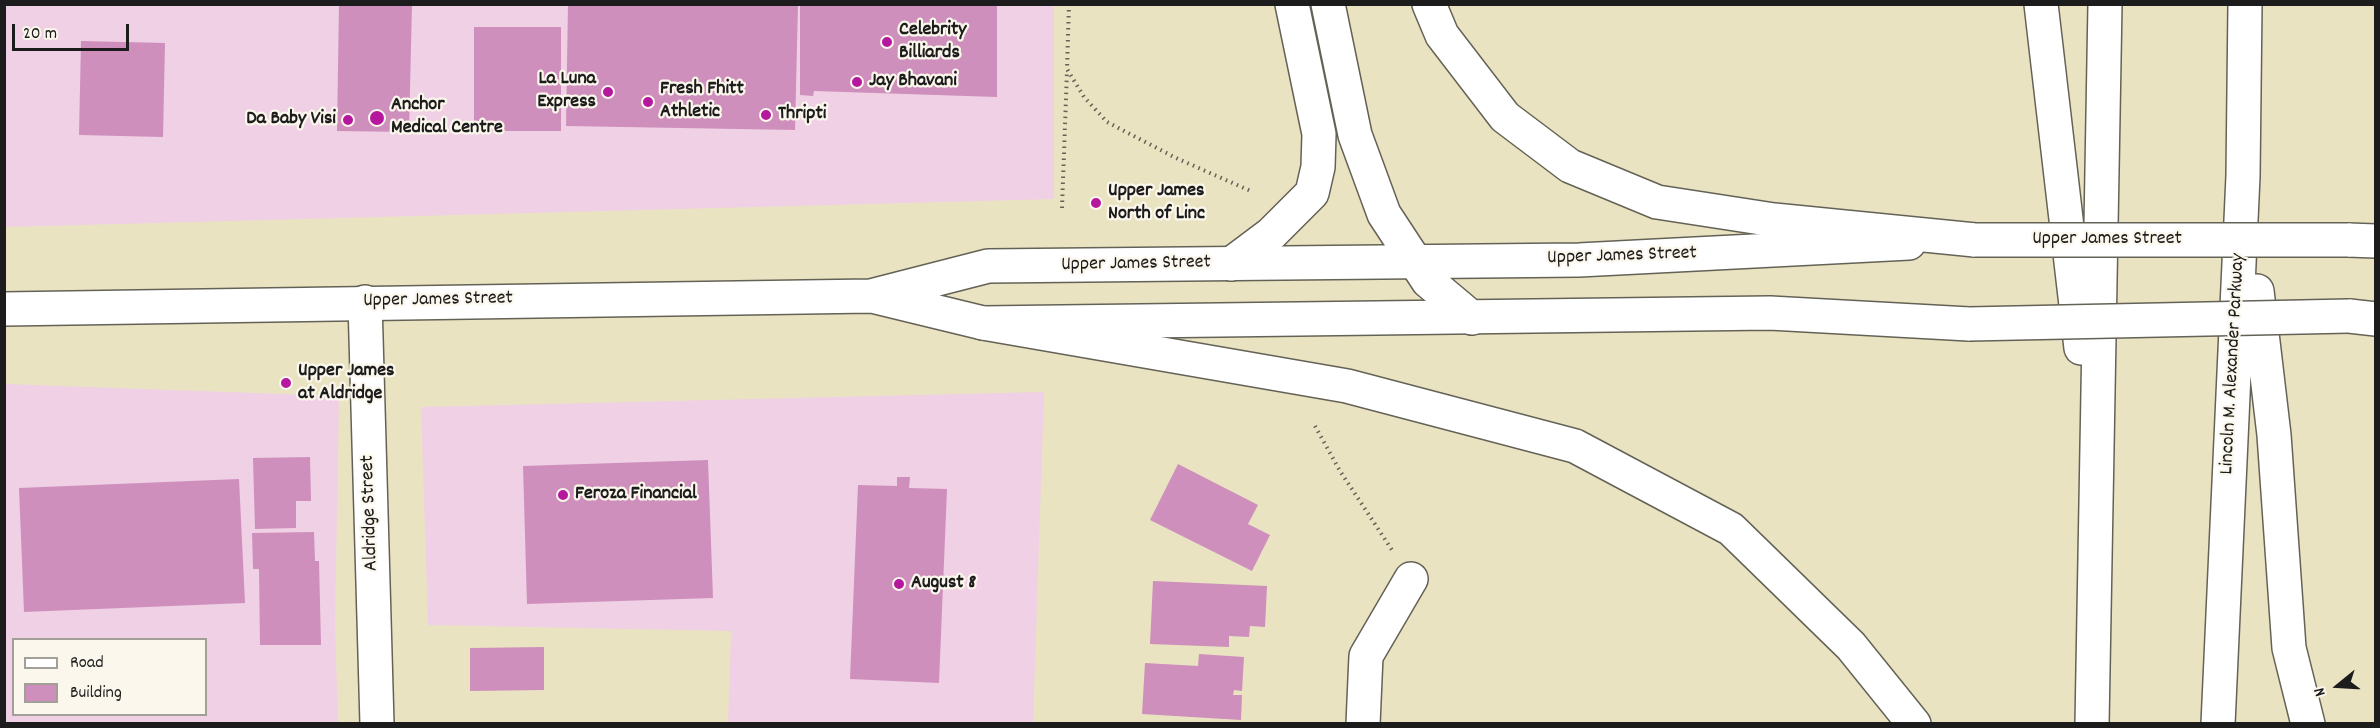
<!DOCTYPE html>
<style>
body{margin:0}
#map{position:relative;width:2380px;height:728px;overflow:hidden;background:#e9e3c2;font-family:Dekko,sans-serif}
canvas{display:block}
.frame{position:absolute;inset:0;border:6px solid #1c1c1c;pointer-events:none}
.legend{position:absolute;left:12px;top:638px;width:195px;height:78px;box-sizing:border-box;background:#fbf7ec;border:2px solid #a29f99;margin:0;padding:8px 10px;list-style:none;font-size:18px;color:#1c1c1c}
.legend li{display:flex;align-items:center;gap:12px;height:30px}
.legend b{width:30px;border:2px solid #a29f99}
.north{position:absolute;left:2308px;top:656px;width:60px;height:60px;-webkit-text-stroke:4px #fbf7ec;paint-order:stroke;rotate:252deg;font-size:16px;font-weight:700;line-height:24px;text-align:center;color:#1c1c1c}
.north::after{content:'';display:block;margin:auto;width:21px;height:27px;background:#1c1c1c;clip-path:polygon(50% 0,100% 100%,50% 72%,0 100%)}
.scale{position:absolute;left:12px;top:24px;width:117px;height:27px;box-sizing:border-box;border:3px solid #1c1c1c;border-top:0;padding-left:8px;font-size:18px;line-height:21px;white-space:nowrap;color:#1c1c1c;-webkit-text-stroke:4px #fbf7ec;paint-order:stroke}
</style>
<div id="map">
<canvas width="2380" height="728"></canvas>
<div class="frame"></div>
<ul class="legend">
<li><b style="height:8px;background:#fff"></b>Road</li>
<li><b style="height:16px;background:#ce8fbc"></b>Building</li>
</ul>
<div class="north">N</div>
<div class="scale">20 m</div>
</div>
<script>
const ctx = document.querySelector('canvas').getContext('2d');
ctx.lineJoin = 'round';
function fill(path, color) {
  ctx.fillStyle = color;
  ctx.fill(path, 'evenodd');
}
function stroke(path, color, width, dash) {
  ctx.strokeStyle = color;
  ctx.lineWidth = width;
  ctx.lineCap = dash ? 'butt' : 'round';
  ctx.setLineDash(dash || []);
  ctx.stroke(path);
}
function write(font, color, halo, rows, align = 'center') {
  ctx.font = font + ' Dekko,sans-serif';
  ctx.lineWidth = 4.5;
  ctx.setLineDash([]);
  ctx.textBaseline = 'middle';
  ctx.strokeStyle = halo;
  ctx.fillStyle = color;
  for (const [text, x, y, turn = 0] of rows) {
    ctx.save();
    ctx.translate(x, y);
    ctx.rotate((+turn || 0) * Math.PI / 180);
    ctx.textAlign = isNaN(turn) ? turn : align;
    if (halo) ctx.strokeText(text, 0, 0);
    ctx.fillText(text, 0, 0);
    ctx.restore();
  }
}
fill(new Path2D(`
 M4,5H1054V199L5,227Z
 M5,384L339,396L335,623L338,723L5,724ZM14,640H206V714H14Z
 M1044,392L1033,723H728L731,631L428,625L421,407Z`), '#f0d0e5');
fill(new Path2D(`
 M339,4H412L409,132L337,131Z
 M568,4H798L795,130L566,126Z
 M800,4H997V97L814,91L813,96L800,95Z
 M474,27H561V131H474Z
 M81,41L165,43L163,137L79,135Z
 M310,457L311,501H296V528L255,529L253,458Z
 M708,460L713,598L527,604L523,466Z
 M1178,464L1258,505L1248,524L1270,535L1252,571L1150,520Z
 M897,477H910L909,488L947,489L939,683L850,679L858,485L897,486Z
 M239,479L245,603L24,612L19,488Z
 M314,532L315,561H319L321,645H260L259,569H253L252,533Z
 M1153,581L1267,586L1265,627L1250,626L1249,637L1229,636V647L1150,644Z
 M544,647V690L470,691V648Z
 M1199,654L1244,657L1242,691L1234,690L1233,695H1242L1241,720L1142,714L1145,663L1198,666Z`), '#ce8fbc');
const minor = new Path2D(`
 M365,302L377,724
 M1363,724L1366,656L1411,579`);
const major = new Path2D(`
 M2348,240L2376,241
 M876,297L983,323L1770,313L1969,324
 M4,309L871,296L988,266L1579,260L1909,243`);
const highway = new Path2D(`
 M1328,4L1355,135L1384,214L1428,281L1472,318
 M1429,4L1442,35L1505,117L1570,166L1657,202L1774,220L1975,240
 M2041,4L2081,348
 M1231,264L1271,234L1312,193L1318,167L1319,134L1292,4
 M2257,291L2274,435L2289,648L2308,724
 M2349,316L2376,319
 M983,323L1347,386L1575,446L1731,529L1851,646L1914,724
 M2092,724L2105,4
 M2218,724L2243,176L2245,4`);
stroke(minor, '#646256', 36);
stroke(major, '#646256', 36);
stroke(highway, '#646256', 36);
stroke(new Path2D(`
 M1069,4L1067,69L1084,97L1107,122L1176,158L1253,192
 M1062,208L1067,71
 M1315,426L1340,471L1392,550`), '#646256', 4, [1.5, 4.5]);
stroke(minor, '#fff', 33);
stroke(major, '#fff', 33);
stroke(highway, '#fff', 33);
const majorBridge = new Path2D(`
 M1975,240H2348
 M1969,324L2349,316`);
stroke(majorBridge, '#646256', 36, []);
stroke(majorBridge, '#fff', 33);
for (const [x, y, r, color] of [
 [887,42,6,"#b5179e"],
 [857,82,6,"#b5179e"],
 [608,92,6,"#b5179e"],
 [648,102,6,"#b5179e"],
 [766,115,6,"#b5179e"],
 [377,118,8,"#b5179e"],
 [348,120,6,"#b5179e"],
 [1096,203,6,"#b5179e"],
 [286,383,6,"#b5179e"],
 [563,495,6,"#b5179e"],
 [899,584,6,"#b5179e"]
]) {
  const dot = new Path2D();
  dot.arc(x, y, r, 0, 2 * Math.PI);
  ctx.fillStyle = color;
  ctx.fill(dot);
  stroke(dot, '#fbf7ec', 2);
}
write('bold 20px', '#1c1c1c', '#fbf7ec', [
 ["Celebrity",899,31],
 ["Billiards",899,54],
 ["La Luna",596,80,"right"],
 ["Express",596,103,"right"],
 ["Jay Bhavani",869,82],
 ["Fresh Fhitt",660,90],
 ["Athletic",660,113],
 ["Anchor",391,106],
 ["Medical Centre",391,129],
 ["Thripti",778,115],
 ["Da Baby Visi",336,120,"right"],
 ["Upper James",1108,192],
 ["North of Linc",1108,215],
 ["Upper James",298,372],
 ["at Aldridge",298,395],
 ["Feroza Financial",575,495],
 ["August 8",911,584]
], 'left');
write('20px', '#1c1c1c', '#fbf7ec', [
 ["Upper James Street",2107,240],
 ["Upper James Street",1622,257,-2],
 ["Upper James Street",1136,265,-1],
 ["Upper James Street",438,301,-1],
 ["Lincoln M. Alexander Parkway",2234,364,-87],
 ["Aldridge Street",371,513,-92]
]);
</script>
